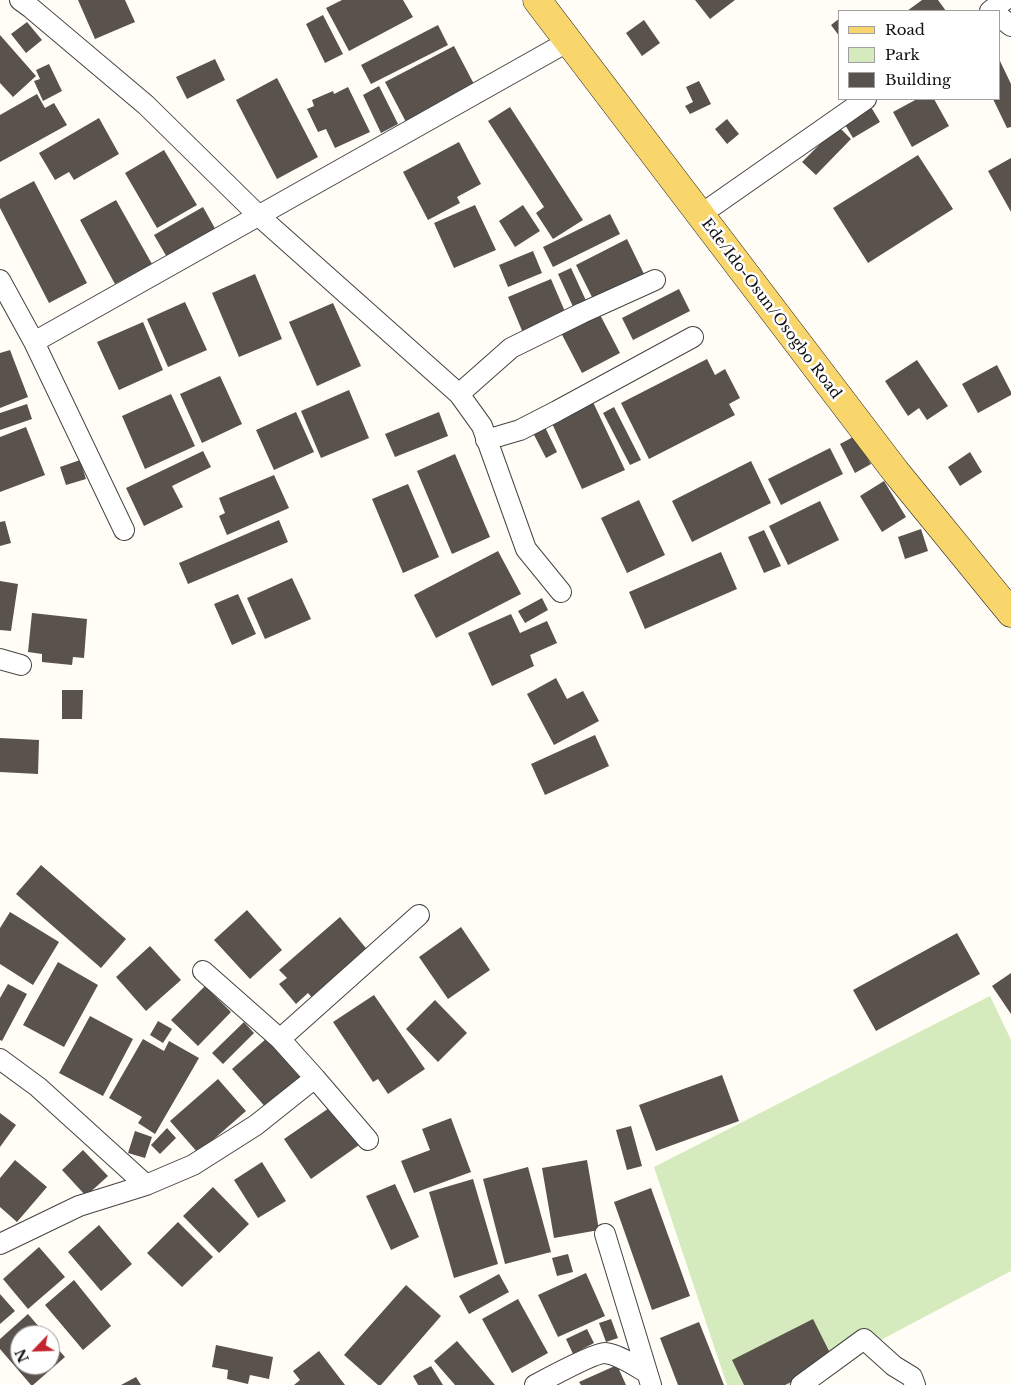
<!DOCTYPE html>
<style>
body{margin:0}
#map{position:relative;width:1011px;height:1385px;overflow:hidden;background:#fffdf5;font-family:"Libre Baskerville",serif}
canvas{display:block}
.legend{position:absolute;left:838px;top:10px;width:162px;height:90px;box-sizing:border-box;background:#fff;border:1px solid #a0a0a0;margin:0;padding:6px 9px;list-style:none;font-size:15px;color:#111}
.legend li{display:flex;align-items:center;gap:10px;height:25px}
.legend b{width:25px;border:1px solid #a0a0a0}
.north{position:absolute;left:10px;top:1325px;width:50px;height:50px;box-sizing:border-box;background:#fff;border:1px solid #a0a0a0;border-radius:50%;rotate:246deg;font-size:14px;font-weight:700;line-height:20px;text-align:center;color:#111}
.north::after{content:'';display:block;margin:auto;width:18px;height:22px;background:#c4262e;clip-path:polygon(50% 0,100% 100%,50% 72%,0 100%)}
</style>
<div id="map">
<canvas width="1011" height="1385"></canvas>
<ul class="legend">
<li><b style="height:6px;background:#f9d66b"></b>Road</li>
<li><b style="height:14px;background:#d5ebbd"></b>Park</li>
<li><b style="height:14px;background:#5a524d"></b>Building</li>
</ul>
<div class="north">N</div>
</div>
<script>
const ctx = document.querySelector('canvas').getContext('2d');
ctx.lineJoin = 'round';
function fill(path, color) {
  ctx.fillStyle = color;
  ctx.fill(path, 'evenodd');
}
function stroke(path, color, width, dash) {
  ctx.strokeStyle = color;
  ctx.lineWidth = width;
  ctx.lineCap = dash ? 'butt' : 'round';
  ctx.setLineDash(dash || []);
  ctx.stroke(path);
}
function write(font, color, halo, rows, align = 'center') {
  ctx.font = font + ' "Libre Baskerville",serif';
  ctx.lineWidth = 5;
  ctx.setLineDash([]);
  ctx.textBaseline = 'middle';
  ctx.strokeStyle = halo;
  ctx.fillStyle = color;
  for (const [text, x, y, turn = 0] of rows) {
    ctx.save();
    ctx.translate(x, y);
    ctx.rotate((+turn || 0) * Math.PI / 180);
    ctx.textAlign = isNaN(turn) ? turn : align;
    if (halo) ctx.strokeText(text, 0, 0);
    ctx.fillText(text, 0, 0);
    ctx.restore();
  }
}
fill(new Path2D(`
 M990,996L1011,1040V1271L796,1385H727L654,1167Z`), '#d5ebbd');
fill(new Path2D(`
 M78,0H125L135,22L95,39Z
 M342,0H403L413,17L349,51L326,8Z
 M695,0H735L710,19Z
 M922,0H938L946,11H907Z
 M323,15L343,54L325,63L306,24Z
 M840,18V37L831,25Z
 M644,20L660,43L642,56L626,33Z
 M27,22L42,40L26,53L11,34Z
 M438,25L448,45L371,84L361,65Z
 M0,35L36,76L13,97L0,83Z
 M454,46L475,86L406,122L385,82Z
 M215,59L225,80L187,99L176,77Z
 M1000,61L1011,84V127L1007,128L993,99H1000Z
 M49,64L62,91L43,101L34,81L40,79L36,70Z
 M277,78L318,157L277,179L236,100Z
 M699,81L711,104L690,114L685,106L693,102L686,87Z
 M379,86L398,124L381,133L363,95Z
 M348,87L370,132L335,148L326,129L318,132L307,109L314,106L312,100L333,91L334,94Z
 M37,94L45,108L54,103L67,125L0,162V115Z
 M917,99H934L949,126L912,147L893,112Z
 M510,107L583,220L553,239L536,213L544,207L488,121Z
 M871,107L880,122L853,138L844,123Z
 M99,118L119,154L74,180L69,172L55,180L39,153Z
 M727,119L739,134L727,144L715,129Z
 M838,126L851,139L816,175L802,162Z
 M459,142L481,184L457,197L460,203L428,220L403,172Z
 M164,150L197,205L157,228L125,173Z
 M918,155L953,209L868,263L833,208Z
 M1011,158V212L988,171Z
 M34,181L87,283L49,303L0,208V199Z
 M116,200L152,264L115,284L80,220Z
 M475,205L496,250L454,268L434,223Z
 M523,205L540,231L515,247L499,221Z
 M203,207L217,232L168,259L154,235Z
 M610,214L620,234L553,267L543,247Z
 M627,239L646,278L595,303L576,265Z
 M533,251L542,273L508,287L499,265Z
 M571,268L588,305L575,311L558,274Z
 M255,274L282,339L239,357L212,293Z
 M551,279L566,314L523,333L508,297Z
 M679,289L690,311L633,340L622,318Z
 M185,302L207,350L168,367L147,319Z
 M333,303L361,366L317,386L289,322Z
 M597,309L620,353L582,373L559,329Z
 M143,322L163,370L119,390L97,342Z
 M10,350L28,397L0,408V353Z
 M707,359L715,375L725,369L740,398L729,404L735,415L649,459L621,403Z
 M917,360L948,406L927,420L919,408L908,416L885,381Z
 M997,365L1011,392V395L978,413L962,384Z
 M220,376L242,424L202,443L180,394Z
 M349,390L369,438L321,458L301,411Z
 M171,394L195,446L145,469L122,416Z
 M592,400L625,470L582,489L550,419Z
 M27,404L32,419L0,430V413Z
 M614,407L641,460L630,465L603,413Z
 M296,412L314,452L274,470L256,430Z
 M439,412L448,436L395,457L385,434Z
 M544,425L557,452L546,458L532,431Z
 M26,427L45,475L0,492V437Z
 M855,436L871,464L855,473L840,444Z
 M830,448L843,474L781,505L768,479Z
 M203,451L211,467L172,486L183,507L144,526L126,488Z
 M970,452L982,472L960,486L948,467Z
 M455,454L490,537L452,554L417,471Z
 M80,460L86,479L66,485L60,467Z
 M751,461L771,503L692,542L672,501Z
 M274,475L289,508L227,535L219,516L225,513L219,498Z
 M884,481L906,517L882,532L860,496Z
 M408,484L439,557L403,573L372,499Z
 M639,500L665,555L627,573L601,518Z
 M820,501L839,540L788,565L769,526Z
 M279,520L288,542L188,584L179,563Z
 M5,521L11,543L0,546V522Z
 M921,529L928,551L905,559L898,537Z
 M764,530L781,566L764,573L748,537Z
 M498,551L521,594L436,638L414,595Z
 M721,552L737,589L645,629L629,592Z
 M292,578L311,619L265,639L247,598Z
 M0,581L18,584L11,631L0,630Z
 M238,594L256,634L232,645L214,604Z
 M542,598L548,610L525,623L518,611Z
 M32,613L87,619L84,658L73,657L72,665L42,662V654L28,652Z
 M511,614L520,633L547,621L557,643L530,655L534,666L492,686L468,633Z
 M556,678L567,699L583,691L599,721L554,745L527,694Z
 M62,690H83L82,719H62Z
 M595,735L609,766L545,795L531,764Z
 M0,738L39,740L38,774L0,772Z
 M41,865L126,939L101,968L16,894Z
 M247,910L282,950L250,979L214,940Z
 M10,912L59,942L33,985L0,964V928Z
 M340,917L370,953L315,1001L308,993L296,1004L279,984L287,978L279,970Z
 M461,927L490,970L448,999L419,957Z
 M957,933L980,974L876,1031L853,990Z
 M150,946L181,980L146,1011L116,977Z
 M58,962L98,985L64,1047L23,1025Z
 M1011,973V1014L992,986Z
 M8,984L27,994L2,1041L0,1040V998Z
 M205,986L231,1012L198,1046L171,1020Z
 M374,995L425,1069L388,1094L378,1079L373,1082L333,1022Z
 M435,1000L467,1033L438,1062L406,1029Z
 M90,1016L133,1039L103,1096L59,1073Z
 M158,1021L172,1029L163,1043L150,1035Z
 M244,1022L254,1033L223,1064L212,1053Z
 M267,1038L303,1080L268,1110L232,1069Z
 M143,1039L164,1051L169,1041L199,1058L155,1134L138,1123L142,1117L109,1098Z
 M722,1075L739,1121L656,1151L639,1105Z
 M218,1079L246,1111L198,1153L170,1121Z
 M332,1106L359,1145L311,1179L284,1139Z
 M0,1113L16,1125L0,1147Z
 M451,1118L471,1172L414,1193L401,1161L430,1150L422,1129Z
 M631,1126L642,1166L627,1170L616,1130Z
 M167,1128L176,1138L160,1154L151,1145Z
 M135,1131L152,1137L145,1158L128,1153Z
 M83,1150L108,1176L86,1196L62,1170Z
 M15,1160L47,1187L17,1222L0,1207V1178Z
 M587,1160L599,1230L554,1238L542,1168Z
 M262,1162L286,1201L258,1218L234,1180Z
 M528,1167L551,1252L505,1264L483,1179Z
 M473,1179L498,1264L454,1278L429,1192Z
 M395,1184L419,1237L391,1250L366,1196Z
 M213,1187L249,1224L219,1253L183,1216Z
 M651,1188L690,1296L652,1310L614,1202Z
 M178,1222L213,1257L182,1287L147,1253Z
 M99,1225L132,1264L101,1291L68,1252Z
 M39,1247L65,1277L28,1309L3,1279Z
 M568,1254L573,1272L557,1276L552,1258Z
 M586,1273L605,1316L558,1337L538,1295Z
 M499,1274L509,1292L469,1314L459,1296Z
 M74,1280L111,1326L83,1350L45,1305Z
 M406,1285L441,1316L381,1385H378L344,1355Z
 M0,1294L15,1311L0,1324Z
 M518,1299L548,1353L512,1373L482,1319Z
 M28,1314L46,1335H20V1365H50V1340L65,1357L33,1385H31L0,1349V1339Z
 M611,1319L618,1338L606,1342L599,1323Z
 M813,1319L834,1361L785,1385H744L732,1360Z
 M699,1322L724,1385H678L660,1338Z
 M587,1329L594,1343L573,1354L566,1339Z
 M457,1341L495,1385H455L434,1361Z
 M216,1345L273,1357L269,1379L250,1375L248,1384L227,1379L228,1370L212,1367Z
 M319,1351L345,1385H294L300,1380L293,1371Z
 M617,1365L626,1385H581L579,1382Z
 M431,1366L443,1385H418L413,1376Z
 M136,1377L141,1385H121Z`), '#5a524d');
const street = new Path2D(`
 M20,0L31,8L146,105L259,216L459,394L482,426L526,549L561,592
 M990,11L1005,0
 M1000,17L1011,26
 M700,215L866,99
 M0,280L34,342L124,530
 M34,342L569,41
 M459,394L511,348L582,313L655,280
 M486,440L520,430L557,411L693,337
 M0,659L21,665
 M203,971L280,1039L315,1078L368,1140
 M280,1039L419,915
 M0,1059L38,1087L146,1185
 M605,1234L651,1385
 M0,1244L79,1206L146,1185L193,1165L256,1125L315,1078
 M535,1385C548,1378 594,1353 605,1353C618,1354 637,1367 647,1373
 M801,1385L864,1339L894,1366L912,1377L915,1385`);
const primary = new Path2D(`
 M537,0L896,472L1011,613`);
stroke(street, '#444', 22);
stroke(primary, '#222', 29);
stroke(street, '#fff', 20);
stroke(primary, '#f9d66b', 28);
write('15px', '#111', '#fff', [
 ["Ede/Ido-Osun/Osogbo Road",771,309,53]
]);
</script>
